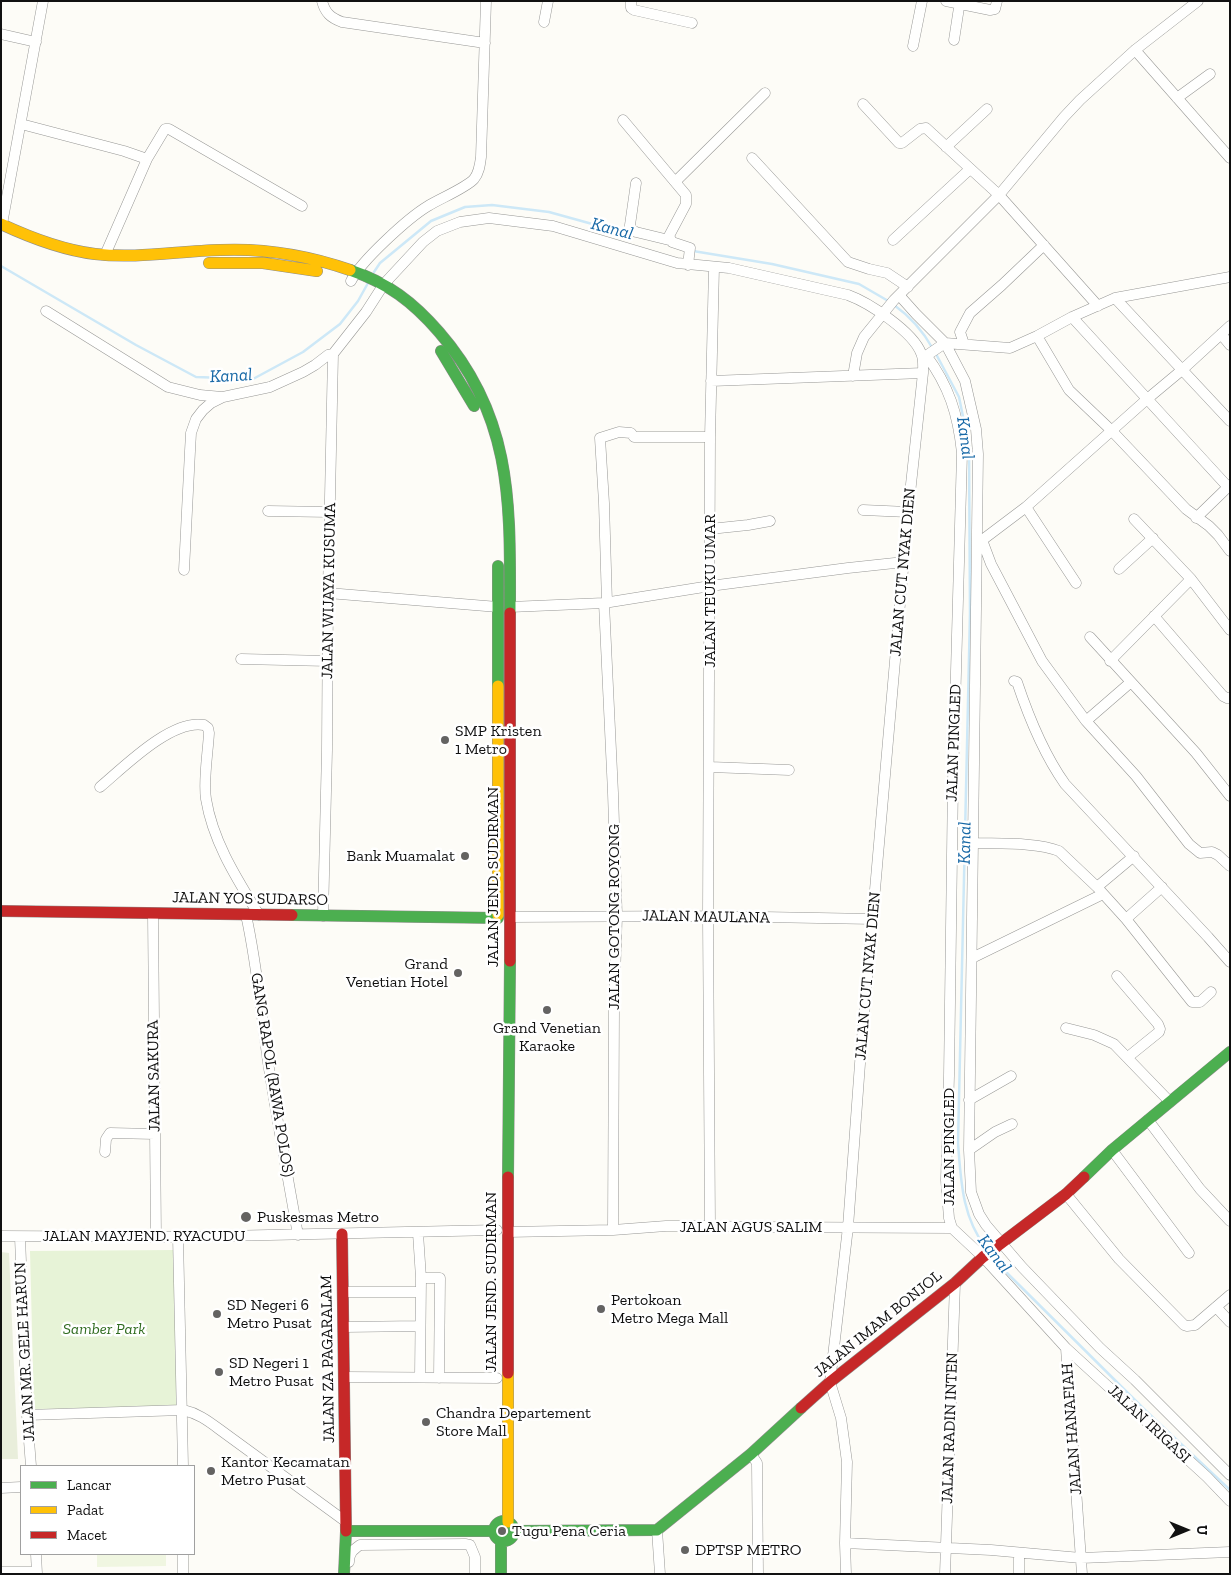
<!DOCTYPE html>
<style>
body{margin:0}
#map{position:relative;width:1231px;height:1575px;overflow:hidden;background:#fdfcf7;font-family:"Zilla Slab",serif}
canvas{display:block}
.frame{position:absolute;inset:0;border:2px solid #111;pointer-events:none}
.legend{position:absolute;left:20px;top:1465px;width:175px;height:90px;box-sizing:border-box;background:#fff;border:1px solid #a0a0a0;margin:0;padding:6px 9px;list-style:none;font-size:15px;color:#111}
.legend li{display:flex;align-items:center;gap:10px;height:25px}
.legend b{width:25px;border:1px solid #a0a0a0}
.north{position:absolute;left:1161px;top:1505px;width:50px;height:50px;-webkit-text-stroke:4px #fff;paint-order:stroke;rotate:90deg;font-size:14px;font-weight:700;line-height:20px;text-align:center;color:#111}
.north::after{content:'';display:block;margin:auto;width:18px;height:22px;background:#111;clip-path:polygon(50% 0,100% 100%,50% 72%,0 100%)}
</style>
<div id="map">
<canvas width="1231" height="1575"></canvas>
<div class="frame"></div>
<ul class="legend">
<li><b style="height:6px;background:#4caf50"></b>Lancar</li>
<li><b style="height:6px;background:#ffc107"></b>Padat</li>
<li><b style="height:6px;background:#c62828"></b>Macet</li>
</ul>
<div class="north">U</div>
</div>
<script>
const ctx = document.querySelector('canvas').getContext('2d');
ctx.lineJoin = 'round';
function fill(path, color) {
  ctx.fillStyle = color;
  ctx.fill(path, 'evenodd');
}
function stroke(path, color, width, dash) {
  ctx.strokeStyle = color;
  ctx.lineWidth = width;
  ctx.lineCap = dash ? 'butt' : 'round';
  ctx.setLineDash(dash || []);
  ctx.stroke(path);
}
function write(font, color, halo, rows, align = 'center') {
  ctx.font = font + ' "Zilla Slab",serif';
  ctx.lineWidth = 5;
  ctx.setLineDash([]);
  ctx.textBaseline = 'middle';
  ctx.strokeStyle = halo;
  ctx.fillStyle = color;
  for (const [text, x, y, turn = 0] of rows) {
    ctx.save();
    ctx.translate(x, y);
    ctx.rotate((+turn || 0) * Math.PI / 180);
    ctx.textAlign = isNaN(turn) ? turn : align;
    if (halo) ctx.strokeText(text, 0, 0);
    ctx.fillText(text, 0, 0);
    ctx.restore();
  }
}
fill(new Path2D(`
 M175,1250L177,1407L34,1409L30,1251Z`), '#e7f3d7');
fill(new Path2D(`
 M1,1252L9,1253L18,1459H1Z`), '#e9eedb');
fill(new Path2D(`
 M97,1554H166V1566L97,1567Z`), '#f0f6e1');
stroke(new Path2D(`
 M693,251L772,264L859,284L890,302
 M1,266L136,345L196,377L253,379L303,352L340,324L358,301L368,283
 M374,272L380,263L431,221L465,207L492,205L549,212L632,235
 M894,305C911,317 923,331 933,349
 M936,354L959,397L969,446L970,613L958,1143C961,1181 962,1217 986,1248
 M993,1257L1001,1267L1146,1411L1230,1490`), '#cde8f7', 2.5);
const street = new Path2D(`
 M322,1C325,13 331,18 342,22L485,43
 M631,1V8L634,10L692,23
 M946,1L990,10L995,9L997,1
 M544,22L548,1
 M1,34L36,42
 M954,40L960,1
 M913,46L922,1
 M1135,50L1230,158
 M1177,98L1210,74
 M863,104L899,143H902L920,129L926,128L999,195L1098,306
 M623,120L686,195V204L669,236L672,242L690,248L688,265
 M21,124L124,151L147,159
 M946,147L987,109
 M752,158L848,262L869,269L887,273L908,287
 M675,182L765,93
 M636,183L630,225V229L636,232L669,240
 M2,224L43,1
 M893,240L970,169
 M105,255L147,159L165,129H169L302,206
 M351,281C361,261 408,218 428,206C439,199 466,188 474,179C479,173 480,165 481,157L486,1
 M899,295L916,314L945,343L965,381L976,429L978,454L969,1150L971,1192L979,1214L986,1225L1022,1267L1100,1348L1135,1380L1230,1475
 M1115,298L1230,421
 M46,311L168,387L200,395L222,397
 M1072,317L1228,487
 M1221,334L1230,345
 M1037,336L1069,390L1112,431L1186,509L1209,526L1218,535L1230,551
 M964,344L960,332L970,313L1002,285L1044,245
 M926,355C949,386 958,414 962,453L953,781L949,1076L946,1180L949,1218L952,1228
 M923,358L945,343L1010,348L1037,336L1072,317L1115,298L1230,277
 M853,376L857,353L864,337L894,300L999,195L1064,117L1080,100L1135,50L1198,1
 M711,381L923,373
 M1026,507L1076,583
 M863,510L908,512
 M268,511L330,512
 M1196,518L1230,485
 M1134,519L1191,579L1230,630
 M710,529L748,525L770,521
 M982,540L991,564L1042,661L1086,721L1136,776L1189,844L1200,853L1212,852L1218,855L1230,866
 M977,544L1026,507L1146,400L1182,370L1230,326
 M1119,569L1153,538
 M184,570L190,451L191,433L196,419L203,410L211,403L223,397L270,387L303,372L315,365L328,355L333,354
 M328,593L498,607
 M604,603L613,793L617,916L614,1008L613,1230
 M607,603L604,503L600,438L619,432L631,433L634,437H710
 M510,607L604,603L710,586L848,568L904,562
 M1154,616L1223,696L1227,698H1230
 M1090,637L1196,753L1230,796
 M241,659L328,661
 M1110,661L1191,579
 M1014,681L1017,682C1029,718 1043,753 1065,784L1208,937L1230,962
 M1086,721L1131,682
 M710,767L789,770
 M100,787C124,767 171,719 204,725L208,728L209,733C208,752 203,781 206,799C213,842 237,879 259,915
 M973,843C998,844 1037,842 1059,851L1097,887L1126,919L1192,1002H1200L1211,992
 M1097,887L1134,856
 M153,914L156,1237
 M246,915C257,964 261,1013 268,1062C277,1120 288,1178 298,1235
 M323,916L327,750L328,593L333,354L366,312L384,284L423,242L437,231L460,222L489,218L553,226L677,263L729,268L848,295C870,303 913,332 921,353C924,359 923,367 923,373L908,512L861,1050L848,1227L830,1382L841,1418L847,1462L845,1543L846,1574
 M510,917L708,916L873,919
 M1126,919L1162,887
 M972,958L1103,894
 M1117,976L1158,1024L1160,1029L1159,1032L1128,1057
 M1066,1028L1094,1035L1114,1044L1170,1102
 M969,1100L1011,1076
 M1148,1120L1200,1189L1230,1221
 M969,1150L995,1132L1012,1124
 M1112,1150L1189,1253
 M105,1152L106,1139L110,1133L155,1134
 M1066,1194L1119,1259L1184,1325L1187,1326L1195,1325L1230,1295
 M710,1226L708,916L710,437L714,267
 M507,1232L613,1230L666,1226H710L756,1227L952,1228L983,1257L1066,1348L1082,1574
 M418,1233L421,1278H440L439,1378
 M1,1236L178,1237L497,1230
 M20,1237L27,1415L31,1466
 M178,1237L183,1466
 M343,1292H420
 M1216,1307L1230,1322
 M344,1327L420,1326
 M1066,1348L1207,1477L1230,1501
 M344,1377L497,1378
 M420,1377L421,1278
 M27,1415L183,1410C197,1413 207,1420 219,1429L345,1521
 M751,1454L757,1463L758,1574
 M1,1488L21,1487
 M657,1530L660,1574
 M845,1543L991,1550L1081,1558L1230,1552
 M36,1554L37,1574
 M183,1554V1574
 M349,1562C349,1553 353,1550 360,1545L465,1544L470,1545L475,1557V1574
 M1,1572H37
 M945,1574L955,1283
 M1019,1574V1553`);
const fast = new Path2D(`
 M350,270C388,283 413,302 439,332C514,418 510,506 510,613
 M441,351L474,406
 M498,566V686
 M292,915L498,918
 M508,1177L510,961
 M1084,1177L1112,1150L1230,1052
 M494 1531a10 10 0 1 1 20 0a10 10 0 1 1-20 0Z
 M514,1531L657,1530L751,1454L801,1408
 M501,1541V1574
 M344,1574L346,1531H494`);
const slow = new Path2D(`
 M1,224C31,238 62,250 95,254C136,259 178,251 220,250C265,248 307,255 350,270
 M209,263H263L317,271
 M498,686V915
 M508,1373V1522`);
const jam = new Path2D(`
 M1,911L292,915
 M510,961V613
 M508,1177V1373
 M342,1234L346,1531
 M801,1408L830,1382L955,1283L983,1257L1066,1194L1084,1177`);
stroke(street, '#979795', 11);
stroke(fast, '#8e8d8b', 12);
stroke(slow, '#8e8d8b', 12);
stroke(jam, '#8e8d8b', 12);
stroke(street, '#fffffe', 10);
stroke(fast, '#4caf50', 11);
stroke(slow, '#ffc107', 11);
stroke(jam, '#c62828', 11);
for (const [x, y, r, color] of [
 [445,740,5,"#646362"],
 [465,856,5,"#646362"],
 [458,973,5,"#646362"],
 [547,1010,5,"#646362"],
 [246,1217,6,"#646362"],
 [601,1309,5,"#646362"],
 [217,1314,5,"#646362"],
 [219,1372,5,"#646362"],
 [426,1422,5,"#646362"],
 [211,1471,5,"#646362"],
 [502,1531,5,"#646362"],
 [685,1550,5,"#646362"]
]) {
  const dot = new Path2D();
  dot.arc(x, y, r, 0, 2 * Math.PI);
  ctx.fillStyle = color;
  ctx.fill(dot);
  stroke(dot, '#fff', 2);
}
write('16px', '#111', '#fff', [
 ["JALAN CUT NYAK DIEN",903,572,-85],
 ["JALAN WIJAYA KUSUMA",329,591,-89],
 ["JALAN TEUKU UMAR",710,591,-90],
 ["JALAN PINGLED",954,743,-88],
 ["JALAN JEND. SUDIRMAN",493,877,-90],
 ["JALAN YOS SUDARSO",250,899,1],
 ["JALAN GOTONG ROYONG",614,917,-90],
 ["JALAN MAULANA",706,917,1],
 ["JALAN CUT NYAK DIEN",868,976,-85],
 ["GANG RAPOL (RAWA POLOS)",272,1075,81],
 ["JALAN SAKURA",154,1076,-91],
 ["JALAN PINGLED",949,1147,-90],
 ["JALAN AGUS SALIM",751,1227],
 ["JALAN MAYJEND. RYACUDU",144,1236],
 ["JALAN JEND. SUDIRMAN",491,1282,-90],
 ["JALAN IMAM BONJOL",878,1324,-39],
 ["JALAN MR. GELE HARUN",25,1352,-93],
 ["JALAN ZA PAGARALAM",328,1359,-91],
 ["JALAN IRIGASI",1149,1424,43],
 ["JALAN RADIN INTEN",950,1428,-88],
 ["JALAN HANAFIAH",1072,1429,-94]
]);
write('16px', '#111', '#fff', [
 ["SMP Kristen",455,731],
 ["1 Metro",455,749],
 ["Bank Muamalat",455,856,"right"],
 ["Grand",448,964,"right"],
 ["Venetian Hotel",448,982,"right"],
 ["Grand Venetian",547,1028,"center"],
 ["Karaoke",547,1046,"center"],
 ["Puskesmas Metro",257,1217],
 ["Pertokoan",611,1300],
 ["Metro Mega Mall",611,1318],
 ["SD Negeri 6",227,1305],
 ["Metro Pusat",227,1323],
 ["SD Negeri 1",229,1363],
 ["Metro Pusat",229,1381],
 ["Chandra Departement",436,1413],
 ["Store Mall",436,1431],
 ["Kantor Kecamatan",221,1462],
 ["Metro Pusat",221,1480],
 ["Tugu Pena Ceria",512,1531],
 ["DPTSP METRO",695,1550]
], 'left');
write('italic 16px', '#2f6b1f', '#fff', [
 ["Samber Park",104,1329]
]);
write('italic 18px', '#1768a6', '#fff', [
 ["Kanal",612,229,15],
 ["Kanal",231,376,-3],
 ["Kanal",965,438,82],
 ["Kanal",965,843,-89],
 ["Kanal",994,1254,53]
]);
</script>
